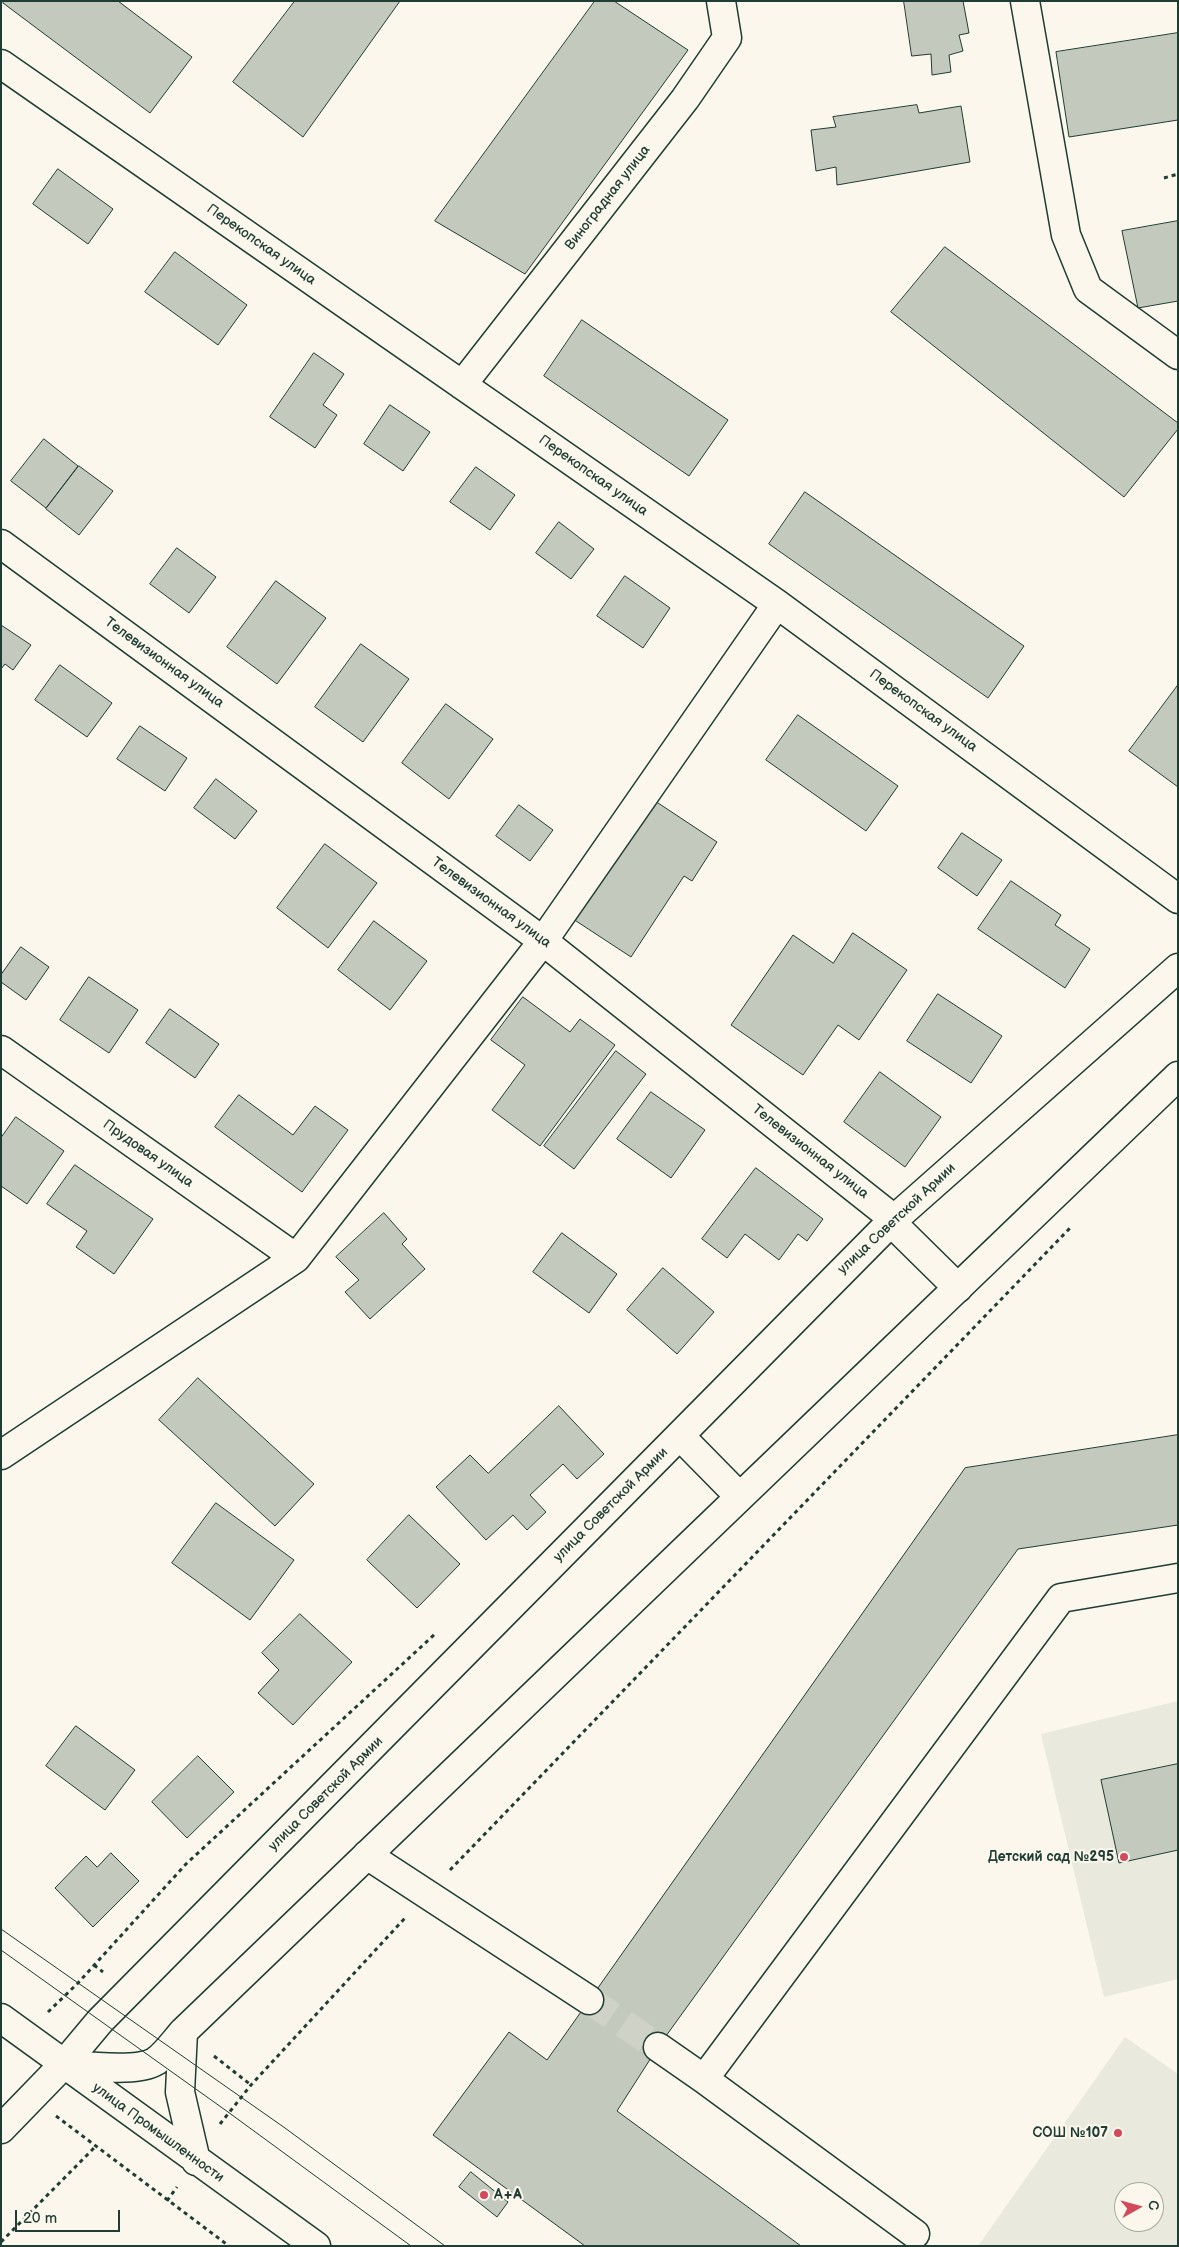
<!DOCTYPE html>
<meta charset="utf-8">
<style>
body{margin:0}
#map{position:relative;width:1179px;height:2247px;overflow:hidden;background:#fbf7ec;font-family:"Balsamiq Sans",sans-serif}
canvas{display:block}
.frame{position:absolute;inset:0;border:2px solid #1f3d34;pointer-events:none}
.north{position:absolute;left:1114px;top:2182px;width:50px;height:50px;box-sizing:border-box;background:#fbf7ec;border:1px solid #a3ada2;border-radius:50%;rotate:83deg;font-size:14px;font-weight:700;line-height:20px;text-align:center;color:#1f3d34}
.north::after{content:'';display:block;margin:auto;width:18px;height:22px;background:#d1495b;clip-path:polygon(50% 0,100% 100%,50% 72%,0 100%)}
.scale{position:absolute;left:15px;top:2210px;width:105px;height:22px;box-sizing:border-box;border:2px solid #1f3d34;border-top:0;padding-left:6px;font-size:15px;line-height:18px;white-space:nowrap;color:#1f3d34;-webkit-text-stroke:4px #fbf7ec;paint-order:stroke}
</style>
<div id="map">
<canvas width="1179" height="2247"></canvas>
<div class="frame"></div>
<div class="north">С</div>
<div class="scale">20 m</div>
</div>
<script>
const ctx = document.querySelector('canvas').getContext('2d');
ctx.lineJoin = 'round';
function fill(path, color) {
  ctx.fillStyle = color;
  ctx.fill(path, 'evenodd');
}
function stroke(path, color, width, dash) {
  ctx.strokeStyle = color;
  ctx.lineWidth = width;
  ctx.lineCap = dash ? 'butt' : 'round';
  ctx.setLineDash(dash || []);
  ctx.stroke(path);
}
function write(font, color, halo, rows, align = 'center') {
  ctx.font = font + ' "Balsamiq Sans",sans-serif';
  ctx.lineWidth = 4;
  ctx.setLineDash([]);
  ctx.textBaseline = 'middle';
  ctx.strokeStyle = halo;
  ctx.fillStyle = color;
  for (const [text, x, y, turn = 0] of rows) {
    ctx.save();
    ctx.translate(x, y);
    ctx.rotate((+turn || 0) * Math.PI / 180);
    ctx.textAlign = isNaN(turn) ? turn : align;
    if (halo) ctx.strokeText(text, 0, 0);
    ctx.fillText(text, 0, 0);
    ctx.restore();
  }
}
fill(new Path2D(`
 M1178,1701V1979L1104,1997L1041,1734Z
 M1125,2037L1178,2074V2246H978ZM1124,2192H1154V2222H1124Z`), '#eae9de');
const building = new Path2D(`
 M5,1H118L192,57L150,113L3,3Z
 M295,1H400L303,137L233,82Z
 M595,1H614L688,50L525,274L435,221Z
 M904,1H963L969,33L959,35L963,51L949,55L951,72L932,75L931,54L912,56Z
 M1178,33V120L1069,137L1056,52Z
 M917,105L919,113L961,106L970,162L837,185L836,167L816,171L811,130L836,127L833,117Z
 M58,169L113,209L88,244L33,204Z
 M1178,221V301L1138,308L1122,231Z
 M945,247L1178,423V429L1124,497L891,312Z
 M175,252L247,305L218,345L145,292Z
 M582,320L728,420L689,476L544,376Z
 M314,353L344,374L323,405L337,415L315,448L270,417Z
 M390,405L430,432L403,471L364,444Z
 M44,439L78,466L46,508L11,481Z
 M79,466L113,491L79,535L46,509Z
 M476,467L515,495L490,530L450,502Z
 M805,492L1024,646L988,698L769,544Z
 M559,522L594,549L571,579L536,553Z
 M177,548L216,577L189,613L150,584Z
 M625,576L670,608L643,648L597,616Z
 M276,581L326,618L277,684L227,647Z
 M1,625L31,645L13,670L5,664L1,669Z
 M361,644L409,679L363,742L315,707Z
 M60,665L112,703L87,737L35,700Z
 M1178,685V787L1129,751Z
 M446,704L493,739L449,799L402,763Z
 M798,715L898,786L866,831L766,760Z
 M140,726L187,758L165,791L117,759Z
 M216,779L257,811L235,839L194,808Z
 M649,797L717,842L692,881L684,876L631,957L570,917Z
 M519,805L553,830L530,861L496,836Z
 M962,833L1002,860L977,896L938,868Z
 M325,844L377,883L328,948L277,908Z
 M1011,881L1061,915L1055,925L1090,949L1065,988L978,929Z
 M374,921L427,961L390,1010L338,970Z
 M853,933L907,970L859,1040L838,1025L803,1075L731,1025L793,935L833,963Z
 M21,947L49,967L26,1000L1,982V975Z
 M89,977L138,1010L109,1053L60,1020Z
 M938,994L1002,1036L971,1083L907,1041Z
 M523,997L570,1032L580,1019L615,1045L540,1146L492,1110L525,1065L491,1040Z
 M170,1009L219,1044L195,1078L146,1043Z
 M616,1051L646,1074L574,1169L544,1146Z
 M880,1072L941,1117L905,1167L844,1122Z
 M651,1092L705,1130L671,1178L617,1139Z
 M239,1095L293,1135L315,1106L348,1130L302,1192L215,1127Z
 M16,1117L64,1151L27,1204L1,1186V1138Z
 M75,1165L153,1219L114,1274L76,1247L87,1231L47,1204Z
 M756,1168L823,1219L807,1241L798,1234L779,1260L745,1234L727,1258L702,1239Z
 M384,1213L407,1239L402,1244L425,1269L370,1319L345,1292L359,1280L336,1257Z
 M562,1233L617,1274L589,1313L533,1272Z
 M663,1268L714,1312L677,1354L627,1310Z
 M198,1378L314,1484L275,1526L159,1420Z
 M559,1406L604,1454L577,1479L563,1464L530,1495L546,1512L527,1530L513,1515L486,1540L436,1487L470,1455L488,1473Z
 M1178,1435V1525L1018,1549L658,2047L617,2111L801,2246H585L433,2135L509,2032L547,2060L965,1468Z
 M216,1503L294,1560L250,1620L172,1563Z
 M409,1515L460,1564L417,1608L367,1560Z
 M300,1614L352,1662L293,1725L258,1693L279,1670L262,1653Z
 M76,1726L135,1770L105,1810L46,1766Z
 M198,1756L234,1792L187,1838L152,1802Z
 M1178,1764V1850L1119,1863L1101,1780Z
 M111,1853L139,1881L93,1927L55,1888L86,1856L97,1867Z
 M471,2172L508,2202L497,2217L459,2187Z`);
fill(building, '#c4c9be');
stroke(building, '#1f3d34', 1);
stroke(new Path2D(`
 M589,2000L658,2047`), '#cfd2c7', 28, [28, 14]);
const minor = new Path2D(`
 M1025,1L1066,235L1088,289L1178,355
 M1,64L777,604L1178,899
 M462,385L685,99L727,38L721,1
 M1,544L543,941L885,1212L891,1222L958,1288
 M1,1050L296,1258
 M1,1455L296,1258L543,941L777,604
 M367,1855L589,2000
 M658,2047L704,2079L1061,1598L1178,1578
 M704,2079L915,2234
 M1,2129L64,2064`);
const major = new Path2D(`
 M680,1436L739,1496
 M1,2018L316,2246
 M183,2032L180,2092L196,2161
 M64,2064L100,2021L891,1222L1178,968
 M64,2064C86,2066 137,2073 156,2061C166,2054 175,2041 183,2032L1178,1076`);
stroke(minor, '#1f3d34', 31);
stroke(major, '#1f3d34', 31);
stroke(new Path2D(`
 M1164,178L1178,174
 M450,1870L1071,1227
 M94,1965L103,1972
 M48,2012L78,1983L186,1864L435,1634
 M214,2056L251,2085
 M56,2116L229,2246
 M220,2124L251,2085L405,1918
 M167,2201L177,2187
 M1,2242L96,2146`), '#1f3d34', 3, [4, 4]);
stroke(minor, '#fbf7ec', 28);
stroke(major, '#fbf7ec', 28);
stroke(new Path2D(`
 M1,1929L285,2128L445,2246
 M1,1950L228,2112L411,2246`), '#1f3d34', 1);
for (const [x, y, r, color] of [
 [1124,1857,5,"#d1495b"],
 [1118,2133,5,"#d1495b"],
 [484,2195,5,"#d1495b"]
]) {
  const dot = new Path2D();
  dot.arc(x, y, r, 0, 2 * Math.PI);
  ctx.fillStyle = color;
  ctx.fill(dot);
  stroke(dot, '#fbf7ec', 2);
}
write('14px', '#1f3d34', '#fbf7ec', [
 ["Виноградная улица",608,198,-52],
 ["Перекопская улица",261,245,35],
 ["Перекопская улица",593,476,35],
 ["Телевизионная улица",164,663,36],
 ["Перекопская улица",923,711,36],
 ["Телевизионная улица",491,903,36],
 ["Телевизионная улица",810,1152,38],
 ["Прудовая улица",148,1154,35],
 ["улица Советской Армии",897,1219,-43],
 ["улица Советской Армии",611,1505,-45],
 ["улица Советской Армии",326,1794,-45],
 ["улица Промышленности",158,2133,36]
]);
write('bold 14px', '#1f3d34', '#fbf7ec', [
 ["Детский сад №295",1114,1857],
 ["СОШ №107",1108,2133],
 ["А+A",494,2195,"left"]
], 'right');
</script>
